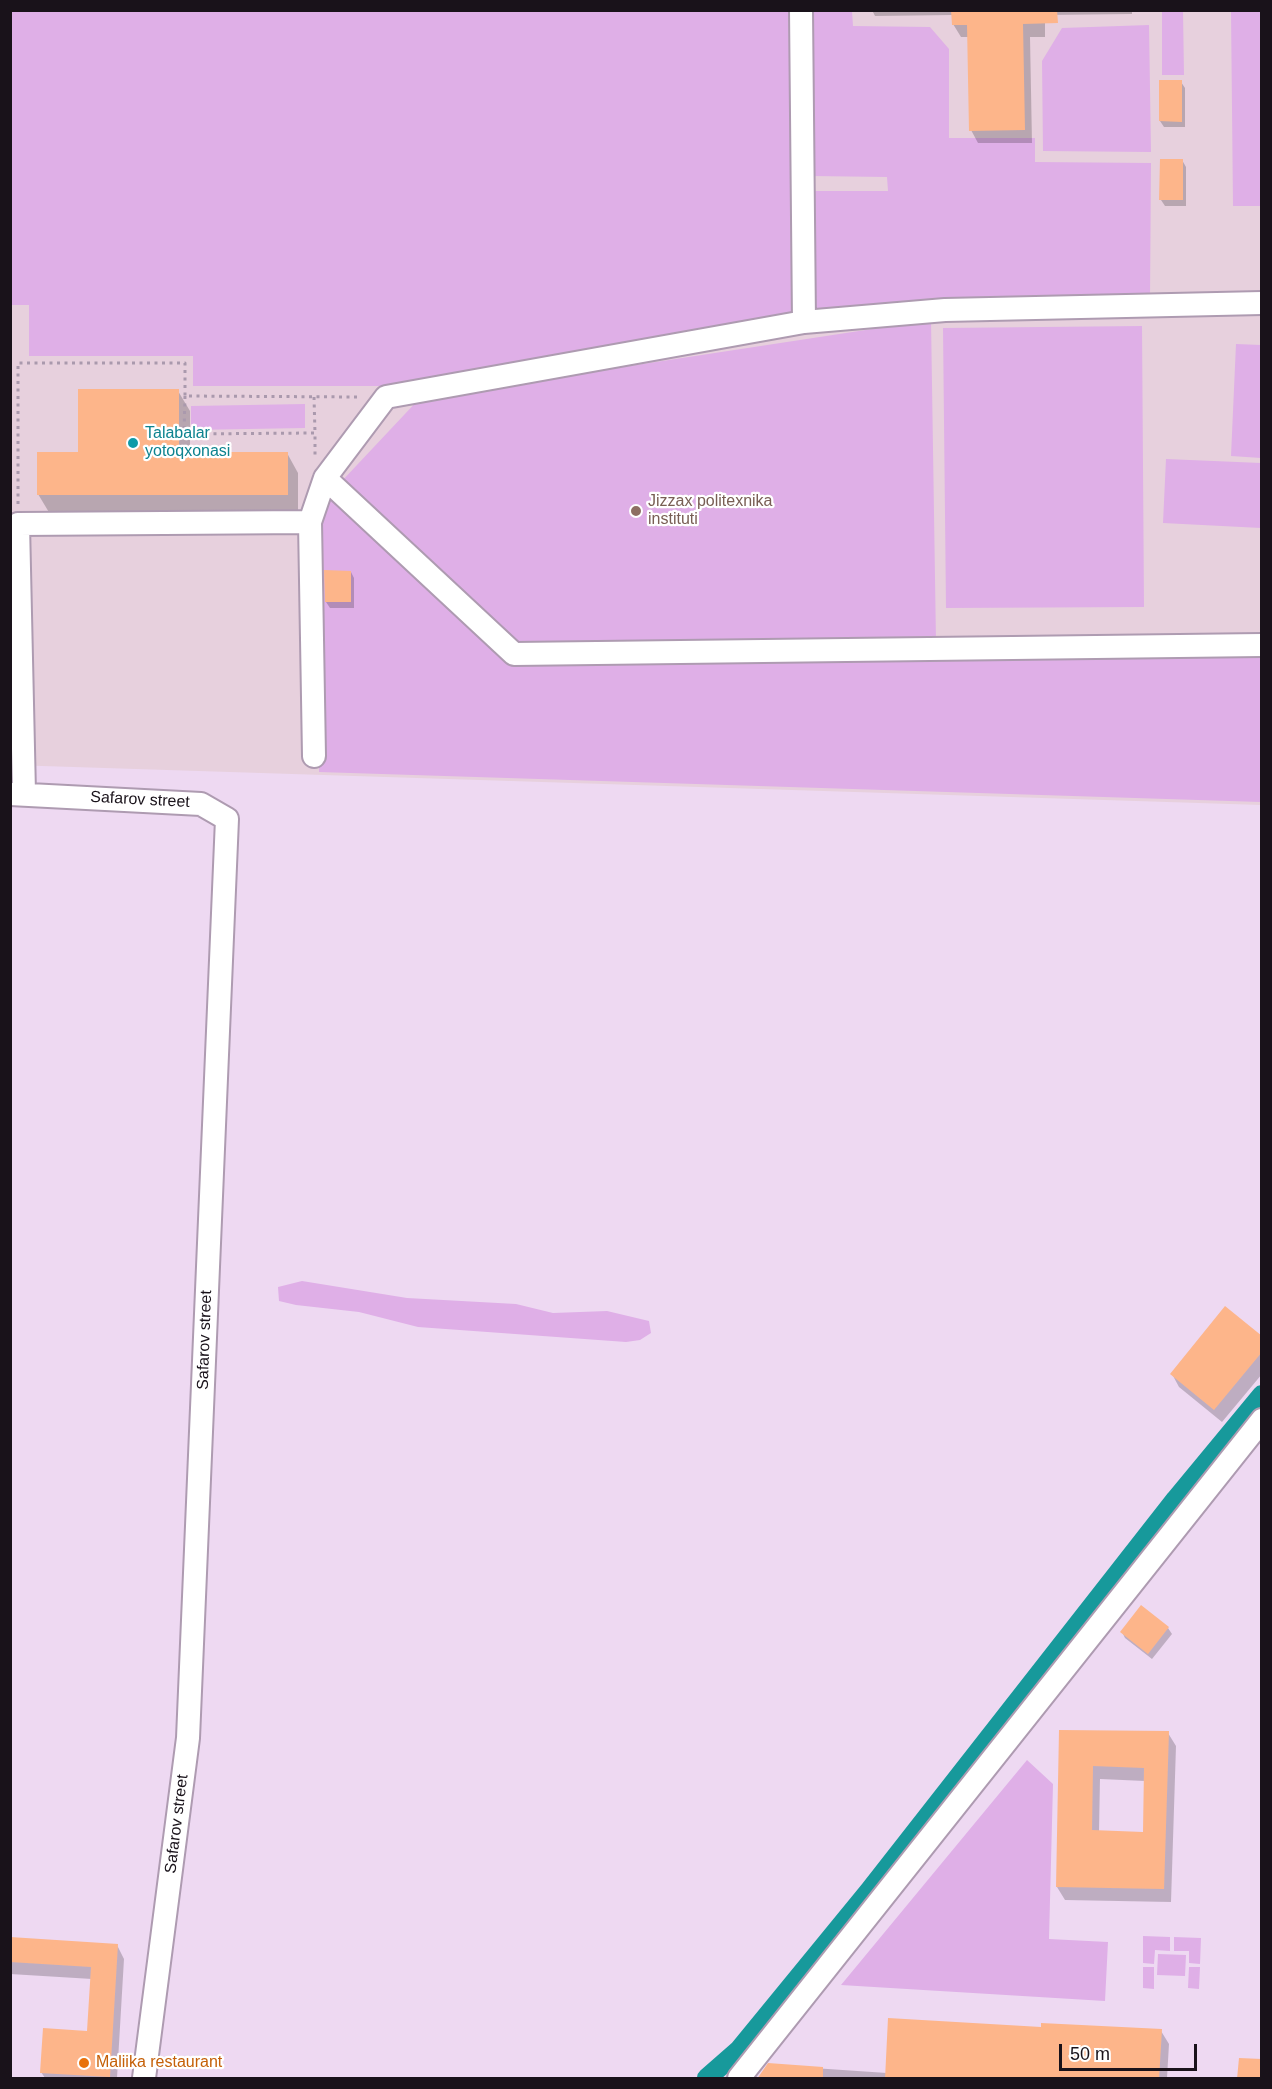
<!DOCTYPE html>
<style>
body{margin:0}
#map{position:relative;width:1272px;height:2089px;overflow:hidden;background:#eed9f2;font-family:Arial,sans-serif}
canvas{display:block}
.frame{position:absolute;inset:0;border:12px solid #19121a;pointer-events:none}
.scale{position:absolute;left:1059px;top:2044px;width:138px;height:27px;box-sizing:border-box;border:3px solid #19121a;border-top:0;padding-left:8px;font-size:18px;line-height:21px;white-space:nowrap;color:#19121a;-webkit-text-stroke:4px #fff;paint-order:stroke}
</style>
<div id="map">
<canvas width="1272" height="2089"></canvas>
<div class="frame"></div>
<div class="scale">50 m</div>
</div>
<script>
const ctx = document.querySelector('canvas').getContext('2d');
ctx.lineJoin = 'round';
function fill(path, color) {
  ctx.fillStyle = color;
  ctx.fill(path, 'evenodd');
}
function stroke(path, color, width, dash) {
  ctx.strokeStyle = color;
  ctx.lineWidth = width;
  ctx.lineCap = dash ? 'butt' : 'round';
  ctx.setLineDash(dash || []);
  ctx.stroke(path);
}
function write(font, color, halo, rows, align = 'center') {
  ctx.font = font + ' Arial,sans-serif';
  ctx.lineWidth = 4.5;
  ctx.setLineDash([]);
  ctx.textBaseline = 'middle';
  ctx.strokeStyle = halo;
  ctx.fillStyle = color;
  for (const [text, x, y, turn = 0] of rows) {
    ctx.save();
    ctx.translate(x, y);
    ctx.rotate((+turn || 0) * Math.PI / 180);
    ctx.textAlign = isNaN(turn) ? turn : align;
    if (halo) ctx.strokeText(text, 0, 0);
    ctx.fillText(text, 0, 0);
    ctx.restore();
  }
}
fill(new Path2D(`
 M11,11H1261V805L11,765Z`), '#e7d0dd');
fill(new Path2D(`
 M10,11H794L795,314L380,386H193V356H29V305H11Z
 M809,11H852L853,26L930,27L949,49V138H1035V162L1151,163L1150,299L814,318L809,191H888L887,177L811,176Z
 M1162,11H1183L1184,75H1162Z
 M1231,11H1261V206H1233Z
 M1149,25L1151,152L1043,151L1042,61L1062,28Z
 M931,320L936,642L516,648L341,482L420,398Z
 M1142,326L1144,607L946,608L943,328Z
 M1236,344L1261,345V458L1231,456Z
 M305,404V428L191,430V406Z
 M1166,459L1261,463V528L1163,523Z
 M328,497H335L510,661L1261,654V802L319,772L320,511Z
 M302,1281L407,1298L516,1304L553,1313L607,1311L649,1321L651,1333L640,1340L626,1342L418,1327L359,1312L296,1305L279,1301L278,1287Z
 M1027,1760L1053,1784L1049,1939L1108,1942L1105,2001L841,1985Z
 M1143,1936L1170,1937V1951L1155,1950L1154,1964L1143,1963Z
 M1174,1937L1201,1938L1200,1964L1189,1963V1951H1174Z
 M1158,1954L1186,1955L1185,1976L1157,1975Z
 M1143,1967H1154V1989L1143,1988Z
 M1189,1967H1200L1199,1989L1188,1988Z`), '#dfafe7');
fill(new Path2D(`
 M872,10H1132V14L1045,15V37H1030L1032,143H978L971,130L969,37H961L953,24V15L875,16Z
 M1181,82L1185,88V127H1164L1160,121Z
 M1182,160L1186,167V206H1165L1161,200Z
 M178,391L190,411V453H287L298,473V515L50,514L38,494L79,454Z
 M351,572L354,578V608H330L326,602Z
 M1262,1338V1374L1222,1422L1179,1387L1172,1374Z
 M1168,1628L1172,1634L1152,1659L1125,1638L1122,1632Z
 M1060,1732L1168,1733L1176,1746L1171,1902L1065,1900L1057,1887ZM1100,1779L1145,1781V1833L1099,1832Z
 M10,1939L117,1945L124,1959L117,2078H45L41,2072L89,2033L92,1979L10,1974Z
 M1043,2029L1161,2031L1169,2044L1167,2078H758L769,2065L887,2073Z`), '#0003');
stroke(new Path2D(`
 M707,2078L739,2050L870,1890L1176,1499L1262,1395`), '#17999b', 20);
fill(new Path2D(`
 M951,10H1057L1058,23L1023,24L1025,130L969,131L967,25H952Z
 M1159,80H1182V122L1159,121Z
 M1160,159H1183V200H1159Z
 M78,389H179V452H288V495H37V452H78Z
 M324,570L351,571V602H325Z
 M1225,1306L1262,1336V1352L1214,1410L1170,1374Z
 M1141,1605L1169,1627L1148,1654L1120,1632Z
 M1059,1730L1169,1731L1164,1889L1056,1887ZM1093,1766L1144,1768L1143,1832L1092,1830Z
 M10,1937L118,1944L110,2077L40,2073L43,2028L87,2031L91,1967L10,1962Z
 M888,2018L1041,2027V2023L1162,2029L1159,2079H885Z
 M1239,2058L1262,2059V2079H1237Z
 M768,2063L823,2067V2079H757Z`), '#fdb58a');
const minor = new Path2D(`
 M801,10L804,322
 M1262,303L945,310L804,322L386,397L325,478L514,654L1262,645
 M314,756L310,522L325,478
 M24,793L18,524L310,522
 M10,794L201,804L227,819L188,1738L144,2078
 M739,2078L1262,1420`);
stroke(minor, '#ae9bb1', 26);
stroke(new Path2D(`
 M185,396L184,434L315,433V458
 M314,397L315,433
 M18,504V363H185V396L360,397`), '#aa99ad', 3, [3, 4.5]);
stroke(minor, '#fff', 22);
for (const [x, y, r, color] of [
 [133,443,6,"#0f9aa8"],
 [636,511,6,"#8d6e63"],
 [84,2063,6,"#e8710a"]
]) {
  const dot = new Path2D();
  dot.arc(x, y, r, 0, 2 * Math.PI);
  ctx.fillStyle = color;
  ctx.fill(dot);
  stroke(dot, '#fff', 2);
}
write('16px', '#0d838f', '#fff', [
 ["Talabalar",145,434],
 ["yotoqxonasi",145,452]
], 'left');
write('16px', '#785e54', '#fff', [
 ["Jizzax politexnika",648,502],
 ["instituti",648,520]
], 'left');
write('16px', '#19121a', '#fff', [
 ["Safarov street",140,800,3],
 ["Safarov street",205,1340,-88],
 ["Safarov street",177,1824,-83]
]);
write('16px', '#c56008', '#fff', [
 ["Maliika restaurant",96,2063]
], 'left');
</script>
